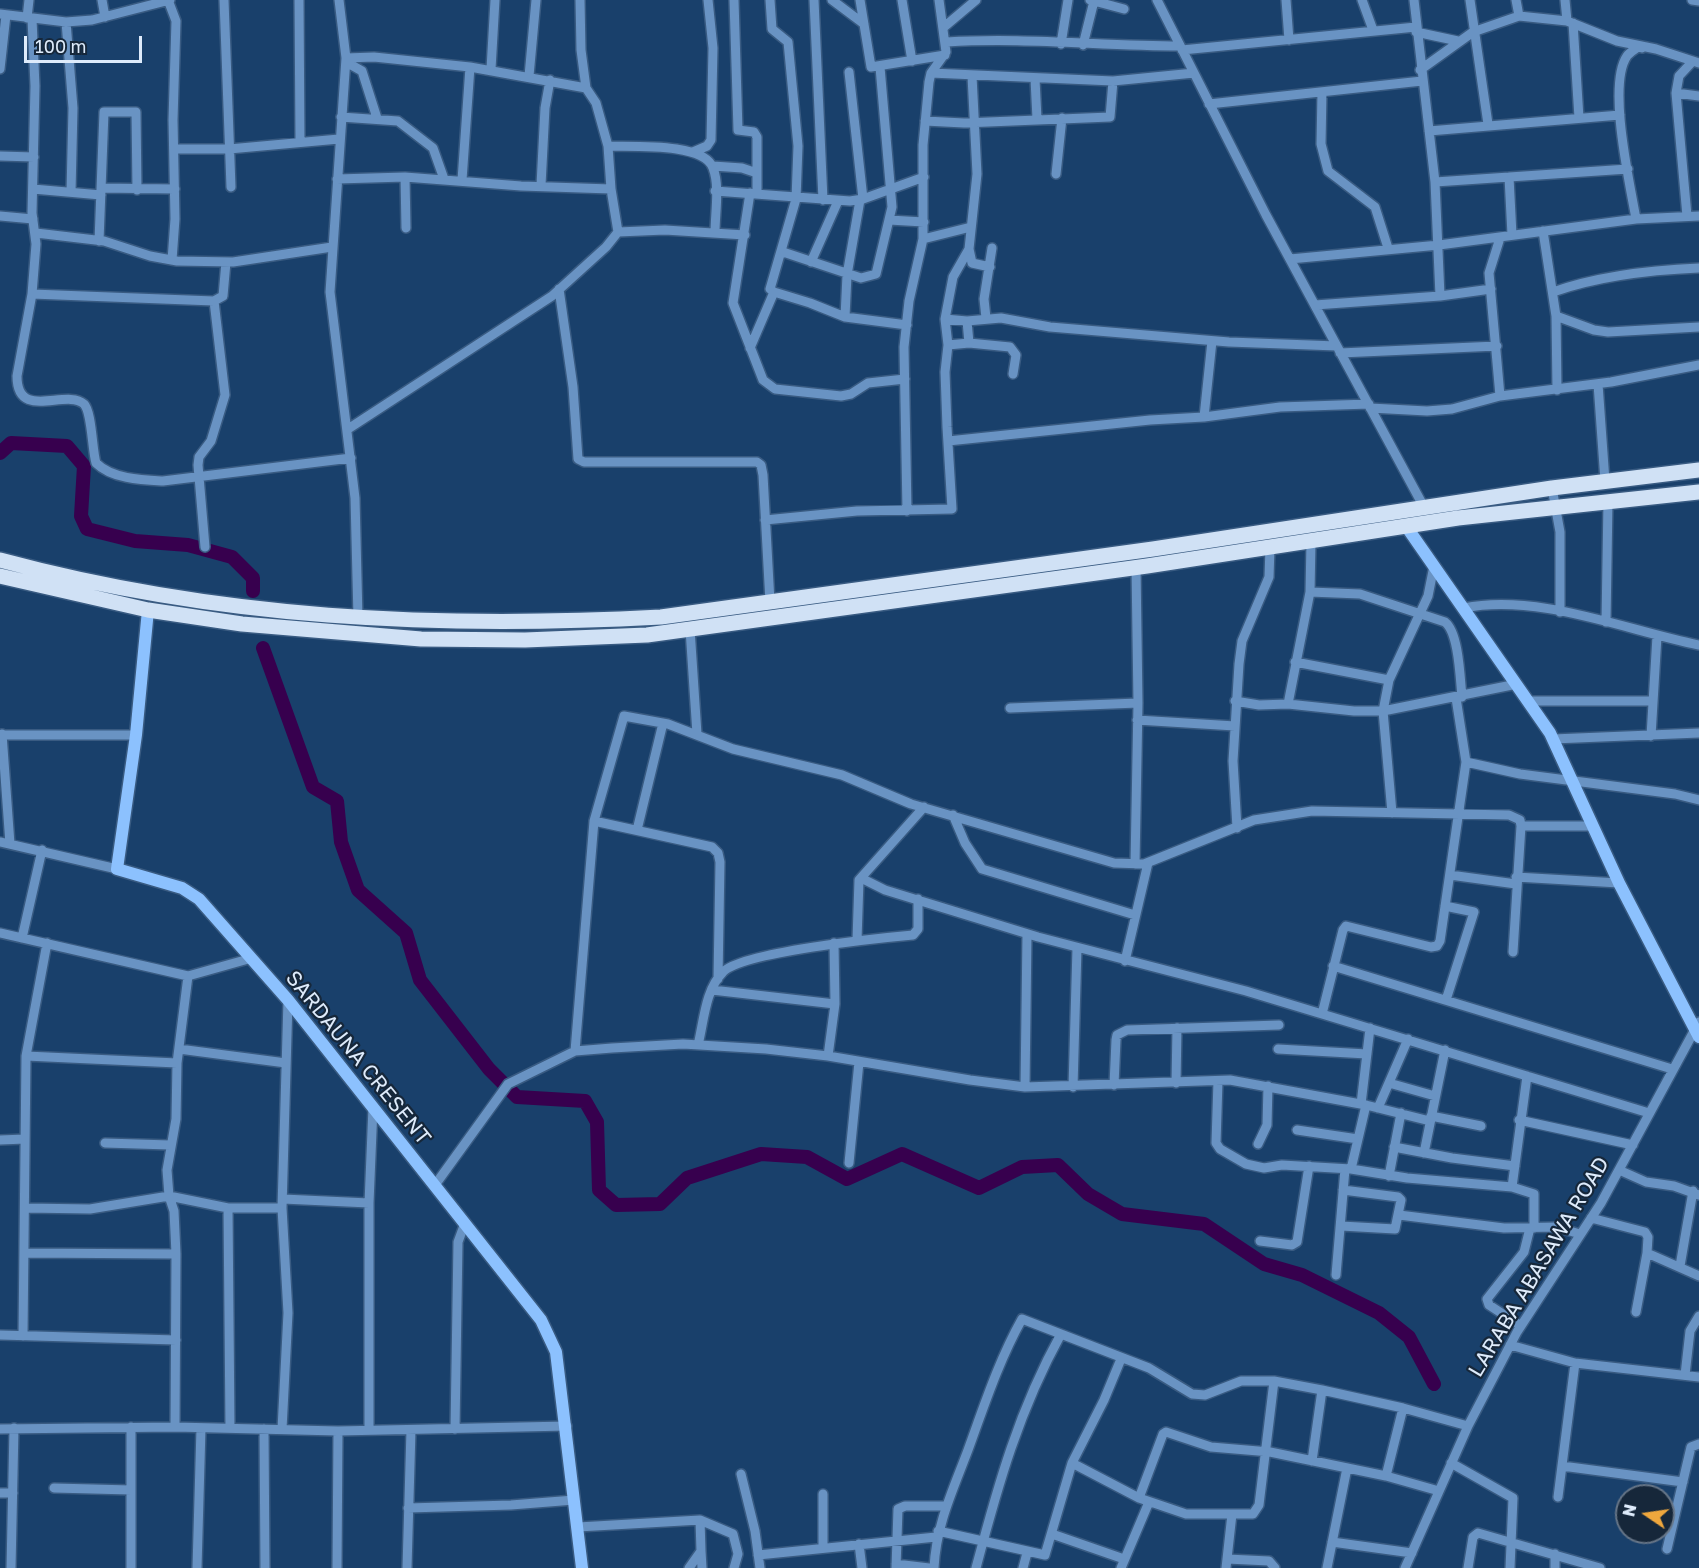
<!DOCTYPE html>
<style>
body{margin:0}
#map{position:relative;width:1699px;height:1568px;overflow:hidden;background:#19406b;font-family:"Golos Text",sans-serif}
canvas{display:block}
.north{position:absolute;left:1615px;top:1484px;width:60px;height:60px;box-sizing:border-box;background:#16273a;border:2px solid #667587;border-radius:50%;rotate:283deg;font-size:16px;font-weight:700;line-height:24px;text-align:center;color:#deebfb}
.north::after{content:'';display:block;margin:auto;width:21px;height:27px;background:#efa73d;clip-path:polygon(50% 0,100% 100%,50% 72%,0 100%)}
.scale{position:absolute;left:24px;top:36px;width:118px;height:27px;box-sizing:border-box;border:3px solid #deebfb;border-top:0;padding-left:8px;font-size:18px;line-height:21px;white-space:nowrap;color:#deebfb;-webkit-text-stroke:4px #16273a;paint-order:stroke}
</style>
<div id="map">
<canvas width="1699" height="1568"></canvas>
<div class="north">N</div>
<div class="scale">100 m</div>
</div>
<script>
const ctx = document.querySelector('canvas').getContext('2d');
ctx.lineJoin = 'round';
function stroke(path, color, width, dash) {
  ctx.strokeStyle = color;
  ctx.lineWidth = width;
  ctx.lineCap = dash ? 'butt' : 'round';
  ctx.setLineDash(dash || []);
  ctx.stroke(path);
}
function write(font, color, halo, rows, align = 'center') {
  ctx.font = font + ' "Golos Text",sans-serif';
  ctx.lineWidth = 4.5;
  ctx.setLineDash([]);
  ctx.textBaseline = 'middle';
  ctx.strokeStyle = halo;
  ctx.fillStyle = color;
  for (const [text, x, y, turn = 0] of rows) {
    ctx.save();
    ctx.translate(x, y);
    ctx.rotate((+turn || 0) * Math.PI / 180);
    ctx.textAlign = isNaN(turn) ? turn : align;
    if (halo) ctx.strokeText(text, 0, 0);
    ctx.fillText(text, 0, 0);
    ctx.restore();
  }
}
stroke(new Path2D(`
 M0,453L11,443L67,446L84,466L81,516L87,529L135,541L188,545L232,557L253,578V591
 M263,648L313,787L337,801L341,842L358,890L406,933L420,980L489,1069L517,1097L585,1101L597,1122L599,1190L616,1205L660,1204L687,1178L761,1154L807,1157L847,1179L902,1154L979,1188L1022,1167L1058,1165L1088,1194L1122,1214L1204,1224L1264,1264L1302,1275L1379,1313L1409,1337L1434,1384`), '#37004e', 14);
const street = new Path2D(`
 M102,0L105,17
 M168,0L176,21L173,120L175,219L172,260
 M224,0L231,187
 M299,0L300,141
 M339,0L346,58L330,292L355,498L358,618
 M580,0L581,50L586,88L596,103L608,146L611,189L618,232
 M734,0L738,130L754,132L757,137V193
 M814,0L823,200
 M832,0L864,24
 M860,0L871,67L945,55
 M902,0L912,61
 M1090,0L1124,9
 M1157,0L1266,215L1425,509
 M1286,0L1289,40
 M1362,0L1373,30
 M1414,0L1435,182L1440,296
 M1470,0L1488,124
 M1516,0L1519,16L1567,21L1617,41L1656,49L1699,63
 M1565,0L1567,21
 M1692,0L1699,1
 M0,14L66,22L92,20L170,0
 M27,18L29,0
 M32,19L35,86L32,213L36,244L32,294L17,376C17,422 66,388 84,404C92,412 92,450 96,463C112,479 142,480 163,481L351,458
 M66,22L73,108L71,192
 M1573,23L1579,118
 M944,27L976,0
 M1416,32L1458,41
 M947,42C1024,37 1102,46 1180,46
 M1061,44L1068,0
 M1083,45L1094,1
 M1182,50L1416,27
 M346,58L374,57L470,67L586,88
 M346,62L362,71L377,118
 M0,69L6,15
 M491,69L495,0
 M1420,70L1473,32L1519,16
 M849,72L863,199
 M931,73L1113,81L1194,73
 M529,76L536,0
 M972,76L977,174L969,249L972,263L990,267
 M1035,79L1037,119
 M1322,92L1321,144L1328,171L1375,207L1388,248
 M1676,93L1699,96
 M1209,104L1422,81
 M341,117L398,121L433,148L444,179
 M925,121L964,123L1110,117L1113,81
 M1429,131L1620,115
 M608,146C631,147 704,142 713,168C720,186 715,213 715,233
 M174,149H229L339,139
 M693,152L707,146L711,140L713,48L708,0
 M0,156L34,157
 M713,166L742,168L757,173
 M1056,174L1062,118
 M405,177L406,228
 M1509,177L1512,235
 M337,179L405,177L521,186L611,189
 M462,180L470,67
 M1435,182L1628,169
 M541,185L545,108L550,80
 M101,188L175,189
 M33,189L101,195
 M715,191L850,201L863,199L924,177
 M750,193L733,303L763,380L775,389L841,396L851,394L868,383L905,379
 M0,216L33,219
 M1687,216L1676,93L1679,76L1693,61
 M1636,219C1630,184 1607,85 1627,56C1629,53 1634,50 1638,47L1642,48
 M889,220L924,222
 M1543,231L1556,316L1557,390
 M36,233L104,241L150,256L177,261L233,262L332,247
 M923,239L971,227
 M99,241L104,112H136L137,190
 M783,252L861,278L876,274L892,207L880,67
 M1290,259L1439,245L1636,219L1699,216
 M811,262L838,201
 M559,289L573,387L578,459L584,462H757L761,465L763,475L770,602
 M774,292L810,303L845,317L907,325
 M1553,292C1598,276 1651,270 1699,268
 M32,294L214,301L223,296L226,262
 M1315,305L1440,296L1491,289
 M1556,316L1594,330L1608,332L1699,327
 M845,317L847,275L860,200
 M986,318L984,299L992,248
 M945,319L967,321L1001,318L1050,327L1229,342L1337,346
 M967,321L969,343
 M948,345L969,343L1010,347L1016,355L1013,374
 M750,348L774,292L770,289L796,199L798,146L788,42L772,29L770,0
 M1340,353L1497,346
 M1598,384L1605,481
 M1500,396L1489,273L1500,238
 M1370,408L1427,411L1452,409L1500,396L1611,382L1699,365
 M1204,417L1212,341
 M348,429L552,296L606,247L618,232L665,230L745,235
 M948,441L1150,420L1204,417L1280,407L1369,404
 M1552,488L1560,532V612
 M907,511L904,347L909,301L923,239V145L929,82L931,73L946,52L939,0
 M765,520L857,511L952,509L947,427L945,372L948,345L945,319L953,277L969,249
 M1311,542L1310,592L1288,704L1354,711H1383L1517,684
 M205,547L198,465L199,457L211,441L225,395L214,301
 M1310,592L1360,594L1445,622C1459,633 1460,678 1462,697
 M1464,608C1538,593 1625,630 1699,645
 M1606,622L1608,501
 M690,629L697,734
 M1295,662L1389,680
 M1235,701L1259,705L1288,704
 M1528,701H1651
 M1010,708L1138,703
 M1137,720L1235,726
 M2,734L10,844
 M0,735H136
 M1651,736L1657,636
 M1553,739L1699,733
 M1466,762L1520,774L1675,794L1699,800
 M1392,813L1383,711L1389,680L1428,596L1434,566
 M953,815L965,843L982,869L1135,915
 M594,821L712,847L718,853L720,862L718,979
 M1521,826H1592
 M1237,828L1233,761L1239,664L1242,641L1269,577L1270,548
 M637,830L663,723
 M0,842L117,869
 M1135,864L1138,703L1136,567
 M1450,875L1516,884
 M1516,877L1619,883
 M861,878L885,890L1038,937L1246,991L1649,1113
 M1445,906L1474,912L1446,1000
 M0,933L188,976L252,958
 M22,938L42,850
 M857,940L859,880L924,807
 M1125,961L1148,863
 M1333,966L1672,1069
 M712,990L835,1004
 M1322,1014L1343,930L1346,926L1431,947L1437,946L1440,941L1466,762L1456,698
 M698,1045C704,1021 705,990 723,972C742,952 880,938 913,935L918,929V899
 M179,1049L286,1063
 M1278,1049L1367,1054
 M575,1051L594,821L624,716L668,724L733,749L842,775L911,804L1114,863L1144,864L1254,820L1312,811L1509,815L1520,820L1521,826L1513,952
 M26,1056L177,1063
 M828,1056L835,1004L834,943
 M1218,1081L1216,1143L1220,1149L1246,1164L1264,1168L1282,1165L1351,1169L1407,1178L1512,1187L1534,1194V1228
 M1176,1083L1177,1028
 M1389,1083L1435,1096
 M1114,1085L1116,1040L1117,1035L1127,1030L1279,1025
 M1025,1087L1027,934
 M1073,1087L1077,948
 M1361,1104L1370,1028
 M1378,1108L1408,1039
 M1431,1116L1481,1126
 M1519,1120L1633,1145
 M1297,1130L1358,1139
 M0,1140L25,1139
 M105,1143L170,1145
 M1258,1144L1267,1125L1268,1086
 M1394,1147L1452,1158L1515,1166
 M1424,1153L1445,1050
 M849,1163L859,1062
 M1351,1169L1366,1105
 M1619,1170L1646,1182L1674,1186L1699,1195
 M1389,1176L1401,1113
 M435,1185L508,1084L575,1051L612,1048L683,1044L766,1049L828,1056L970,1080L1025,1087L1230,1080L1366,1105L1430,1121
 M1512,1187L1527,1076
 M283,1199L369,1203
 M26,1208L90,1209L169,1196L228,1208H282
 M228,1208L230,1428
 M1399,1215L1504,1228L1556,1227L1580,1234
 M1591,1218L1645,1232L1648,1237L1647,1253L1699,1276
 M1341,1226L1395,1229L1401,1200L1398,1197L1343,1190
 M1260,1241L1292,1245L1297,1242L1309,1166
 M25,1253L176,1254
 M1680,1266L1693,1191
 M1336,1275L1345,1169
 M1636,1312L1647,1253
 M1521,1326L1489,1305L1487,1299L1524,1252L1530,1228
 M0,1335L176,1340
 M23,1336L26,1056L47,943
 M1510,1345L1575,1363L1699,1377
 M1685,1375L1690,1331L1699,1316
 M175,1427L176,1254L174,1211L169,1196L167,1170L176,1119L177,1063L188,976
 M0,1429L175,1427L338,1431L567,1426
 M264,1429L265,1568
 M282,1429L288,1313L282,1208L288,1000
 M455,1429L458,1242L465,1223
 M369,1430V1203L373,1107
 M1312,1461L1322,1390L1403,1408L1468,1426
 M1072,1463L1139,1498L1186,1514H1253L1259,1505L1274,1381
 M1451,1463L1513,1498L1510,1568
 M1562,1466L1683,1482
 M741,1474L755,1531L760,1568
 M1386,1476L1403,1408
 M54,1488L131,1490
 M0,1493H13
 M1558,1497L1575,1363
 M1139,1498L1163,1434L1166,1432L1211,1447L1270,1452L1386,1476L1439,1491
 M408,1508L511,1505L574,1500
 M578,1527L700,1520L733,1534L738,1554L734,1568
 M938,1531L1045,1555L1072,1463L1104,1400L1121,1359
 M1052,1534L1124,1559
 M1332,1542L1412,1553
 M859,1544L862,1568
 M823,1548V1494
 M1667,1549L1691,1447L1699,1444
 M701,1551L702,1568
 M758,1555L936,1537
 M1227,1559L1269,1561L1275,1568
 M896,1564L929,1568
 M11,1568L14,1428
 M131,1568V1427
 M197,1568L201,1428
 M337,1568L338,1431
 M407,1568L411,1430
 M689,1568L701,1551L700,1520
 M896,1568L898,1509L905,1506H945
 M934,1568C936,1525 953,1490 968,1450C984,1406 999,1360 1022,1319L1149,1368L1192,1394L1205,1395L1241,1381H1274L1322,1390
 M976,1568C998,1485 1019,1410 1061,1334
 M1023,1568L1027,1553
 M1121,1568L1149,1502
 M1226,1568L1232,1514
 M1327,1568L1347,1468
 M1405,1568L1468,1426L1517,1332L1601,1203L1699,1022
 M1468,1568L1473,1537L1478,1533L1600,1568
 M1555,1568V1554`);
const secondary = new Path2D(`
 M1406,526L1550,733L1619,883L1699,1037
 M148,610L136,735L117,869L182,888L199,899L288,1000L541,1320L556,1352L582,1568`);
const primary = new Path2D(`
 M0,560C219,619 436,629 661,617L1153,549L1552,488L1699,470
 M0,576L148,610L242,624L421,639L525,640L647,635L1147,566L1458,518L1699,492`);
stroke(street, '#395b82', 12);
stroke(secondary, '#395b82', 15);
stroke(primary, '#395b82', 18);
stroke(street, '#6993c3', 9);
stroke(secondary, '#8cc1fe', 12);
stroke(primary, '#d0e1f5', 15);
write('21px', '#deebfb', '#16273a', [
 ["SARDAUNA CRESENT",358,1058,51],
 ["LARABA ABASAWA ROAD",1539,1267,-59]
]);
</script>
